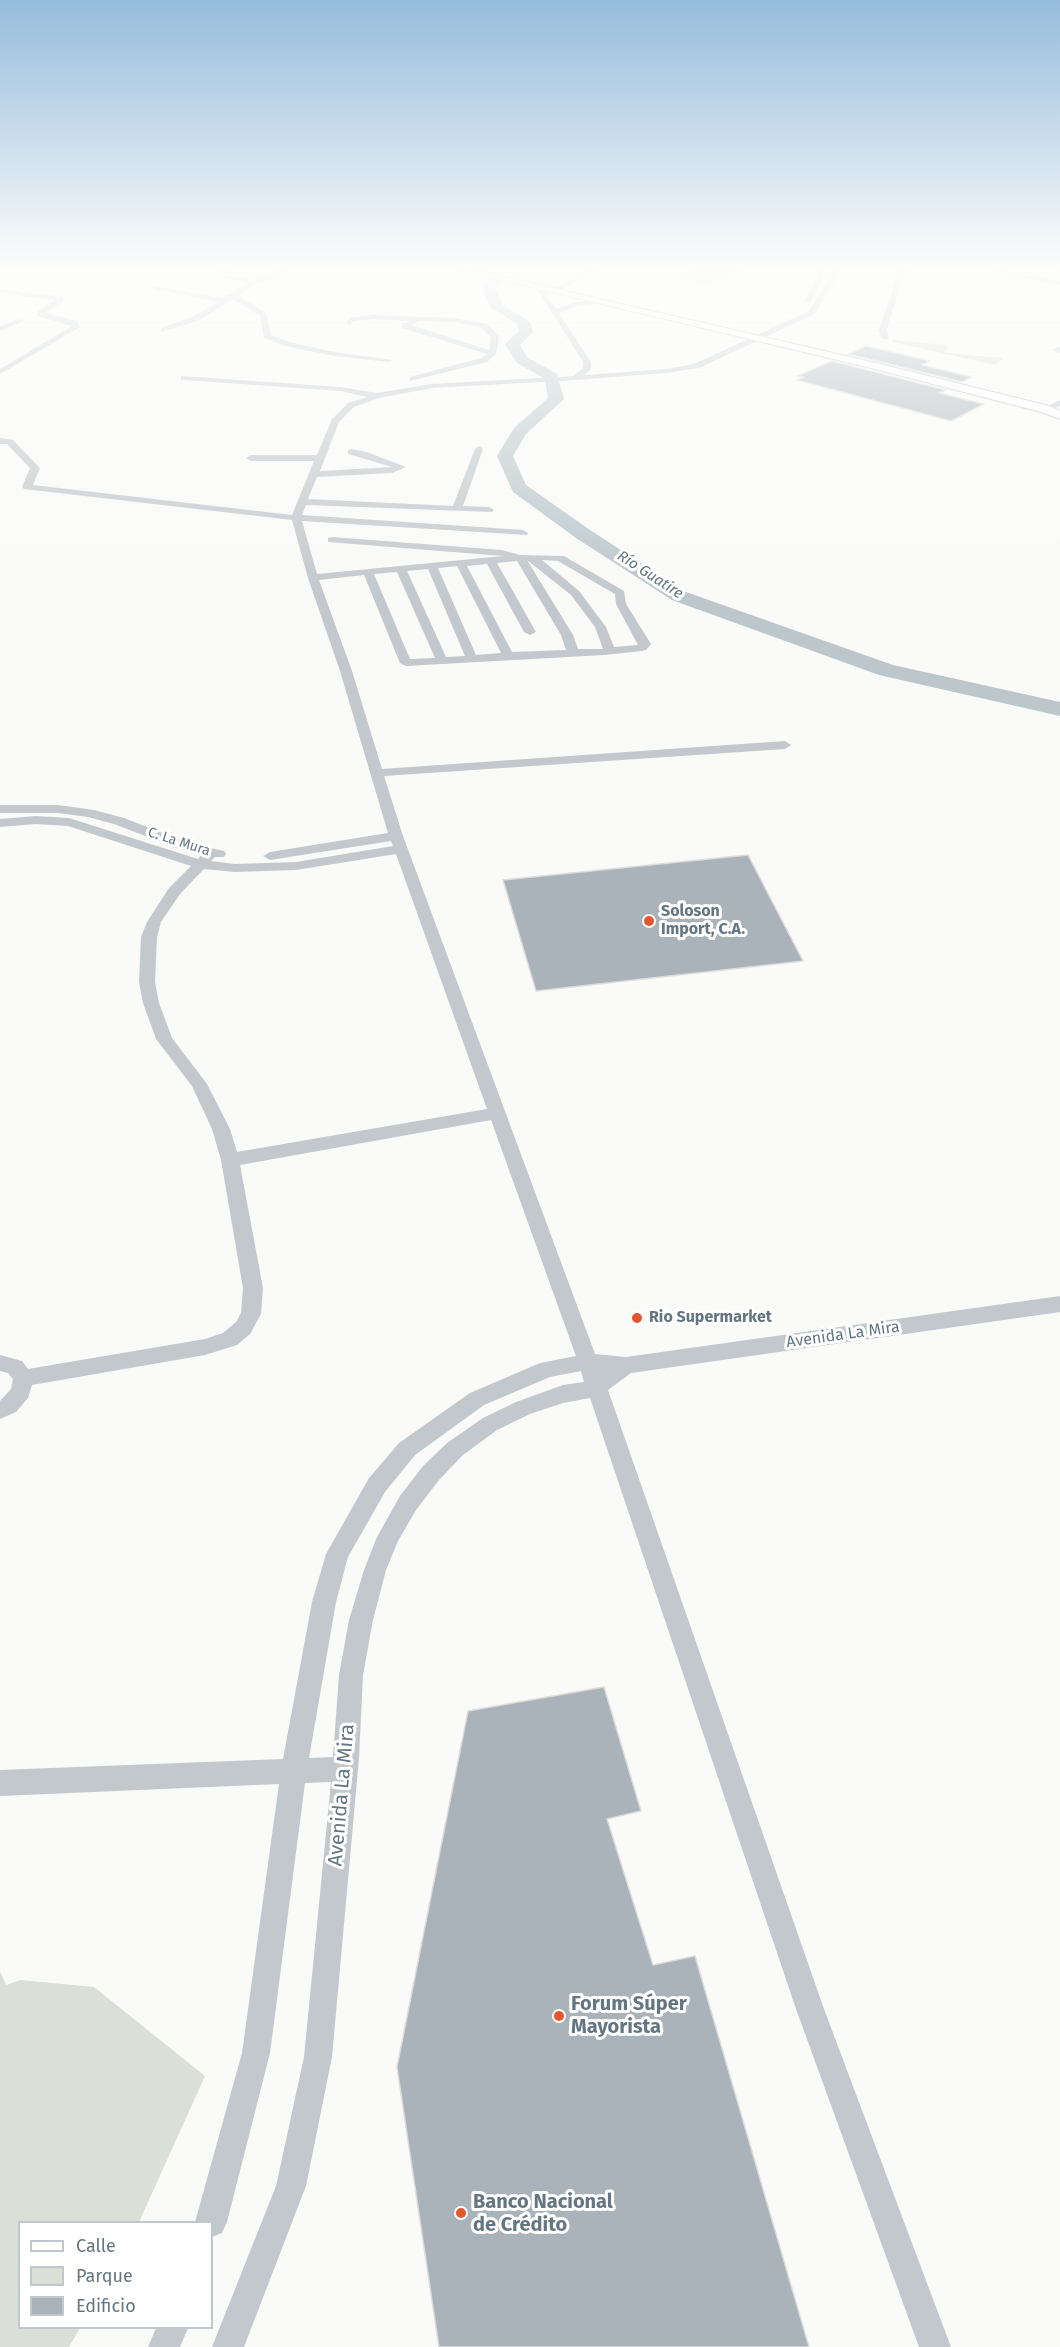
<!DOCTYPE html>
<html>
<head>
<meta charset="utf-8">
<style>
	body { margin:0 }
	#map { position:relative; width:1060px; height:2347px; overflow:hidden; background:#fafaf8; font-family:"Fira Sans",sans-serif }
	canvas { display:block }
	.legend { position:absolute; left:18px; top:2221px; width:195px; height:108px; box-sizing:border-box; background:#fff; border:2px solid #c1c8cd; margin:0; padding:8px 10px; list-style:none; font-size:18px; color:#657683 }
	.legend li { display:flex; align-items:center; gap:12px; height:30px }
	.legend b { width:30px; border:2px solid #c1c8cd }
</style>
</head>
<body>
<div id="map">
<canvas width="1060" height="2347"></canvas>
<ul class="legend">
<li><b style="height:8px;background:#fff"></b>Calle</li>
<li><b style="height:16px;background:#dadfd7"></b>Parque</li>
<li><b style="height:16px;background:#aab3b9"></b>Edificio</li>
</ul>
</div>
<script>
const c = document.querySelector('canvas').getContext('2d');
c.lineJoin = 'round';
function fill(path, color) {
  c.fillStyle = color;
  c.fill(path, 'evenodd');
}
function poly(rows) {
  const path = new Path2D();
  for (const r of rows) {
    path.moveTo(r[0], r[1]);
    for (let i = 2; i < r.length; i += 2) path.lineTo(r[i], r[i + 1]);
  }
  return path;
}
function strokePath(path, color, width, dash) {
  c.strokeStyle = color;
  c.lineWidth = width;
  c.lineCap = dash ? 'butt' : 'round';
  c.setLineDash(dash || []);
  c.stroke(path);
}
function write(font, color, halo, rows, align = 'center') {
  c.font = font + ' "Fira Sans",sans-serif';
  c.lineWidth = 6;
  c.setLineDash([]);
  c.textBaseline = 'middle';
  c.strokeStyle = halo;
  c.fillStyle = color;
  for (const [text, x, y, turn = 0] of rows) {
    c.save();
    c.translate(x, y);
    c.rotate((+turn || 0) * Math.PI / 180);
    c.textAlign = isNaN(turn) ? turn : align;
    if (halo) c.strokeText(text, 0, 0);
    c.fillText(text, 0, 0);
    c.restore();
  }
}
const green = poly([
	[702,268,746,268,704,284,677,278],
	[893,340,947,345,946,353,1004,358,995,365,892,342],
	[0,1971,6,1985,20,1980,94,1987,205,2076,139,2222,20,2222,20,2328,80,2328,69,2347,0,2347]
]);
const river = poly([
	[495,276,501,280,495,288,503,305,530,322,533,332,520,345,527,357,557,374,564,399,526,434,513,456,526,485,590,530,686,592,893,665,1060,702,1060,716,879,675,672,600,576,538,513,492,497,456,514,428,548,398,545,379,517,363,505,344,519,331,517,324,490,307,483,288,491,277,495,276]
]);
const building = poly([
	[866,346,930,361,922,365,972,377,962,382,848,354,866,346],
	[832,361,946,390,939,393,984,404,951,421,797,380,804,377,797,376,832,361],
	[748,855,803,961,536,991,503,880,748,855],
	[604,1687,641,1811,607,1819,653,1965,695,1956,809,2347,439,2347,397,2067,468,1711,604,1687]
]);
const street = poly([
	[222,268,228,268,228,276,255,280,287,268,294,268,280,276,257,283,238,295,266,313,271,335,290,342,334,352,393,360,389,362,334,356,285,346,264,338,260,316,233,299,198,321,161,332,161,328,192,317,218,302,155,289,153,286,223,298,248,283,222,278,222,268],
	[593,268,600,268,558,291,552,290,593,268],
	[821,268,827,268,811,301,804,303,821,268],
	[836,268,842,268,815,314,699,368,666,373,576,380,432,388,379,398,354,407,339,422,320,471,392,467,348,454,348,450,351,449,367,452,406,467,392,473,317,477,308,499,453,506,475,449,479,446,483,449,463,506,489,507,494,510,492,512,306,505,302,515,523,530,528,533,527,535,302,521,317,574,503,556,328,542,328,538,332,537,502,550,520,555,564,556,624,591,626,604,651,644,646,650,642,651,604,655,406,666,400,663,364,575,319,580,352,671,382,769,785,741,791,745,785,749,384,776,403,836,595,1354,626,1357,1060,1296,1060,1312,631,1373,608,1390,824,2009,951,2347,919,2347,796,2009,590,1398,563,1403,530,1414,497,1430,463,1455,439,1480,416,1510,398,1541,386,1570,373,1620,363,1675,359,1758,332,2057,306,2186,244,2347,212,2347,276,2186,304,2057,331,1782,305,1783,270,2053,227,2222,222,2233,212,2237,212,2222,195,2222,242,2053,279,1784,0,1796,0,1770,283,1759,312,1602,326,1554,369,1478,399,1443,470,1393,540,1363,576,1356,491,1120,240,1165,263,1288,261,1314,250,1334,237,1345,205,1355,32,1385,28,1398,16,1412,0,1419,0,1401,11,1389,13,1379,8,1373,0,1371,0,1355,22,1361,28,1369,205,1339,223,1333,236,1322,241,1313,243,1288,221,1160,212,1129,192,1086,156,1039,143,1003,139,982,141,937,147,922,169,888,191,866,68,826,36,824,0,827,0,819,36,816,69,818,198,859,202,854,179,849,114,824,88,817,58,813,0,813,0,805,58,805,94,810,124,818,188,843,224,851,226,854,224,857,215,857,211,861,235,864,296,862,393,846,391,841,270,860,263,856,270,852,388,833,340,671,308,578,292,520,24,489,22,487,30,468,7,444,0,444,0,438,13,440,38,466,40,468,33,485,292,515,314,461,251,461,246,458,251,455,317,455,332,419,348,403,367,397,341,391,184,380,181,380,181,376,341,387,377,393,432,384,574,376,583,368,583,362,536,287,539,285,556,309,576,302,605,300,609,302,577,306,559,313,591,362,591,369,585,375,666,369,694,364,809,311,836,268],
	[527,560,571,595,595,627,603,649,578,649,573,635,527,560],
	[542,560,558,561,615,594,616,604,638,645,614,647,606,627,579,591,542,560],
	[517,561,561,635,566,650,512,652,467,566,487,564,524,632,530,635,536,632,497,563,517,561],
	[457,566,501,653,476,655,438,568,457,566],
	[428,569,465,656,446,657,407,571,428,569],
	[397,572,435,658,410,659,374,574,397,572],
	[396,854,487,1109,237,1152,230,1129,207,1084,172,1038,159,1003,155,982,157,937,161,922,180,894,204,869,235,872,296,870,396,854],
	[581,1371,584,1382,563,1385,516,1402,483,1418,447,1443,423,1466,400,1496,377,1537,364,1570,349,1620,339,1675,333,1757,309,1758,336,1602,348,1557,385,1492,415,1455,484,1405,550,1377,581,1371],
	[900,268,906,268,890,318,887,330,889,338,885,340,881,338,879,330,900,268],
	[998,269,1060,281,1060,285,996,272,998,269],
	[0,289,63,297,63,301,46,313,77,321,80,327,0,374,0,369,72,326,37,316,37,312,54,300,0,293,0,289],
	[374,315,455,318,488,324,499,337,496,354,487,362,410,381,410,377,481,358,487,354,402,328,402,324,409,321,374,319,355,321,350,325,346,323,350,317,374,315],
	[418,321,455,322,482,328,491,337,489,350,411,325,418,321],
	[18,319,25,321,0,331,0,326,18,319],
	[1057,347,1060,347,1060,353,1054,350,1057,347],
	[1060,400,1060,406,1045,412,1041,409,1060,400],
	[156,2328,188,2328,180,2347,148,2347,156,2328]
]);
const secondary = poly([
	[451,268,466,268,872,362,1049,406,1060,411,1060,419,1041,412,871,368,451,268]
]);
const markers = [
	[649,921,6,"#e4572e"],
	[637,1318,6,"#e4572e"],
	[559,2016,6,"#e4572e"],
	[461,2213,6,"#e4572e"]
];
const farStreetnames = [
	["C. La Mura",179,842,18]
];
const farWaternames = [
	["Río Guatire",650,575,33]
];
const poiNames = [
	["Soloson",661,912],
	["Import, C.A.",661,930],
	["Rio Supermarket",649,1318]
];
const streetNames = [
	["Avenida La Mira",843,1335,-8]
];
const nearStreetnames = [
	["Avenida La Mira",342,1795,-85]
];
const nearPoinames = [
	["Forum Súper",571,2004],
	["Mayorista",571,2027],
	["Banco Nacional",473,2202],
	["de Crédito",473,2225]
];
fill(green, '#dadfd7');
fill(river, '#bbc7cb');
fill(building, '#aab3b9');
strokePath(building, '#dcdcda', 1.5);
strokePath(secondary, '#b3babf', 2);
fill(street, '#c3c8cc');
fill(secondary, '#fff');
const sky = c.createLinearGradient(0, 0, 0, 596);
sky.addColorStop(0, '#96bcdc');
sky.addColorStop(0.45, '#fdfdfc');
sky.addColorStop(1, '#fdfdfc00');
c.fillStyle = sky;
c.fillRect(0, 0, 1060, 596);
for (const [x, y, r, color] of markers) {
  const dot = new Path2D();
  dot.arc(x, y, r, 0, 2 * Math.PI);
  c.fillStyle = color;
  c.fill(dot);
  strokePath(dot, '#fff', 2);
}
write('14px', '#657683', '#fff', farStreetnames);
write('italic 15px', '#60757c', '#fff', farWaternames);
write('bold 16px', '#657683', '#fff', poiNames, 'left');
write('16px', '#657683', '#fff', streetNames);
write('20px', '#657683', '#fff', nearStreetnames);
write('bold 20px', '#657683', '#fff', nearPoinames, 'left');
</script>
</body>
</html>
